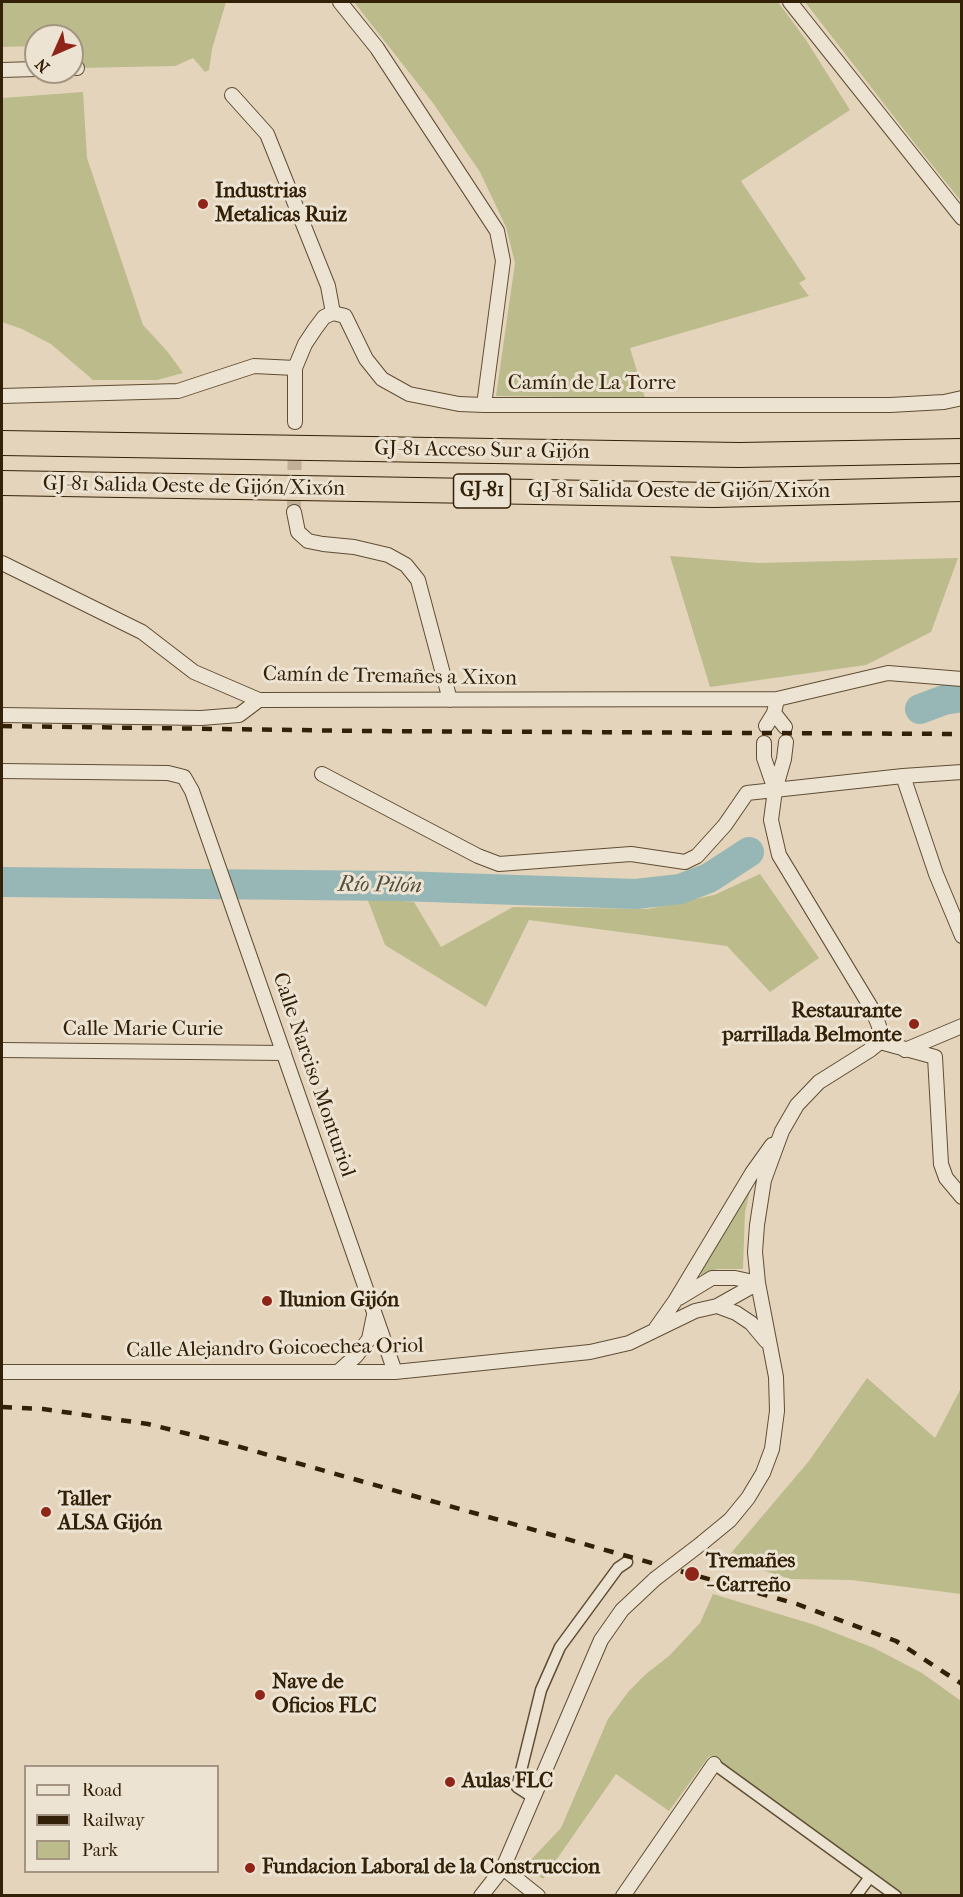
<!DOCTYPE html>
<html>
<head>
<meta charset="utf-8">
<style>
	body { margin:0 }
	#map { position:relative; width:963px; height:1897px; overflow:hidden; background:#e4d4bb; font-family:"IM FELL French Canon",serif }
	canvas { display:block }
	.frame { position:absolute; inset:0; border:3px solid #332107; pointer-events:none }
	.legend { position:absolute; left:24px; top:1765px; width:195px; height:108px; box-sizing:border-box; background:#ede3d3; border:2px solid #a39581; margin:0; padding:8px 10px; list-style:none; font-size:18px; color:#332107 }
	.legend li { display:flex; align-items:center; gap:12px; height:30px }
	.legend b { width:30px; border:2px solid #a39581 }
	.north { position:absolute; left:24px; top:24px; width:60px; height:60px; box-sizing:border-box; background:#ede3d3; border:2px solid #a39581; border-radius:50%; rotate:225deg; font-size:16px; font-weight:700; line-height:24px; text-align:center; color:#332107 }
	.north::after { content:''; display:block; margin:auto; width:21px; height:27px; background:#8f2418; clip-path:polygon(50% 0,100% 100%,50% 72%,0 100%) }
</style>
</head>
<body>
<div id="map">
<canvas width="963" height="1897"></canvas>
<div class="frame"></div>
<ul class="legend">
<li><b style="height:8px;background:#ede3d3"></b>Road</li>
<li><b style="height:8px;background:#332107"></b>Railway</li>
<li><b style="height:16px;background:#bcbb8b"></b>Park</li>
</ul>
<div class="north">N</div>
</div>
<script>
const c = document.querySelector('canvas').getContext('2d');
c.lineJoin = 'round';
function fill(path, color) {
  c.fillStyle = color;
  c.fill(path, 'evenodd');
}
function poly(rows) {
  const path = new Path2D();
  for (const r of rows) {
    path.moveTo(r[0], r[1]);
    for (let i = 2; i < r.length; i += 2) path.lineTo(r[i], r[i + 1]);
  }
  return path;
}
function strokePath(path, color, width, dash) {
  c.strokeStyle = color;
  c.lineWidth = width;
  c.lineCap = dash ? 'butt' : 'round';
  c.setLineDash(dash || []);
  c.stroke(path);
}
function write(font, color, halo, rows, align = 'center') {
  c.font = font + ' "IM FELL French Canon",serif';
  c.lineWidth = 6;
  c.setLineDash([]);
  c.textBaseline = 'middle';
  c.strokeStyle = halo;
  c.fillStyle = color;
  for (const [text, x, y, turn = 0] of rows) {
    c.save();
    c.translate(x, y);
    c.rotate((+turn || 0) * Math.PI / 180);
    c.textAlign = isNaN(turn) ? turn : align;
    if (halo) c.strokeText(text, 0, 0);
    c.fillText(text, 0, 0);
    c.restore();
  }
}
const green = poly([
	[2,2,226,2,212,49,209,70,205,72,193,58,175,66,77,68,72,54,72,36,36,36,36,46,2,47],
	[354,2,778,2,806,40,850,110,741,181,806,279,799,283,809,296,630,348,645,398,496,396,515,263,506,227,480,172,433,103],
	[805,2,961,2,961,201,916,145],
	[83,92,87,158,143,325,167,351,183,373,157,380,93,380,51,344,22,329,2,322,2,98],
	[670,556,758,563,958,558,931,632,866,665,710,687],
	[760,874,819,958,770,992,727,946,529,920,486,1007,385,945,367,898,414,902,441,947,513,907,648,909,714,895],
	[749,1185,751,1187,745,1212,743,1269,717,1269,701,1275,700,1273],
	[867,1378,935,1438,961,1388,961,1594,851,1580,791,1579,726,1559,809,1461],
	[713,1594,815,1625,874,1648,922,1673,961,1701,961,1895,903,1895,709,1756,669,1811,616,1774,543,1879,525,1866,561,1828,608,1719,629,1691,646,1674,669,1656,700,1623]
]);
const river = poly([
	[920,709,944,700,962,697],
	[2,882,399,886,636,894,680,889,709,878,749,852]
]);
const minorTunnel = poly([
	[294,512,295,422]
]);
const pedestrian = poly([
	[714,1764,896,1896],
	[534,1798,517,1787,541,1690,560,1647,618,1568,627,1562],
	[856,1896,870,1877]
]);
const minor = poly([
	[340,2,377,48,497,231,503,261,484,405],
	[790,2,962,218],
	[72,68,77,68],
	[2,70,36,69],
	[232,95,267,134,328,286,333,313],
	[2,396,178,391,254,366,295,368],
	[295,422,295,368,305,344,315,329,324,317,333,313,345,316,366,359,382,379,409,394,459,404,484,405,890,405,944,402,962,398],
	[294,512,298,532,308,541,323,544,354,547,388,555,406,565,418,580,450,700],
	[2,563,142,632,194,672,259,700,777,699,888,673,962,679],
	[774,713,785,727],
	[2,715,201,718,239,715,259,700],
	[766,726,774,713,777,699],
	[764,743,764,758,775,790],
	[2,771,168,773,184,777,192,791,395,1372],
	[322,774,478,856,499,864,631,854,685,862,697,856,725,825,747,793,903,776,962,772],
	[903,776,936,874,962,936],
	[880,1042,935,1057,941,1164,946,1178,962,1197],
	[2,1050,284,1053],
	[905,1050,962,1026],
	[679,1298,712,1278,735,1278,758,1283],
	[717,1306,736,1313,751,1323,766,1341],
	[656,1328,675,1301,752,1173,772,1145],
	[339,1371,356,1356,369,1339,374,1315],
	[2,1372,395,1372,590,1352,629,1343,695,1311,717,1306,758,1283],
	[702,1543,730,1520,748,1498,763,1473,772,1449,777,1411,776,1377,758,1283,755,1252,757,1225,764,1180,782,1131,797,1105,819,1082,870,1050,880,1042,879,1026,872,1009,779,855,771,820,775,790,784,759,786,742],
	[503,1868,538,1896],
	[481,1896,503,1868,601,1640,622,1610,655,1579],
	[623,1896,714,1764]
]);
const motorway = poly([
	[2,443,739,455,962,451],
	[2,483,714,495,962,489]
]);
const rail = poly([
	[2,726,367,731,962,734],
	[2,1407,43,1409,148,1424,233,1445,797,1604,896,1641,962,1684]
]);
const minorBridge = poly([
	[655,1579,702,1543]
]);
const markers = [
	[203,204,6,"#8f2418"],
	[914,1024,6,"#8f2418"],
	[267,1301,6,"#8f2418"],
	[46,1512,6,"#8f2418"],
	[692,1574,8,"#8f2418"],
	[260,1695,6,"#8f2418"],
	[450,1782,6,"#8f2418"],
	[250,1868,6,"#8f2418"]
];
const shields = [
	[482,491,57]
];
const shieldNames = [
	["GJ-81",482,491]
];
const poiNames = [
	["Industrias",215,192],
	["Metalicas Ruiz",215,216],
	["Restaurante",902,1012,"right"],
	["parrillada Belmonte",902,1036,"right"],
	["Ilunion Gijón",279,1301],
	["Taller",58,1500],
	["ALSA Gijón",58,1524],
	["Tremañes",706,1562],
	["- Carreño",706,1586],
	["Nave de",272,1683],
	["Oficios FLC",272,1707],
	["Aulas FLC",462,1782],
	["Fundacion Laboral de la Construccion",262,1868]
];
const streetNames = [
	["Camín de La Torre",592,384],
	["GJ-81 Acceso Sur a Gijón",482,451,1],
	["GJ-81 Salida Oeste de Gijón/Xixón",194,487,1],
	["GJ-81 Salida Oeste de Gijón/Xixón",679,492],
	["Camín de Tremañes a Xixon",390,677,1],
	["Calle Marie Curie",143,1030],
	["Calle Narciso Monturiol",313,1075,71],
	["Calle Alejandro Goicoechea Oriol",275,1349,-1]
];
const waterNames = [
	["Río Pilón",380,886,1]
];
fill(green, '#bcbb8b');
strokePath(river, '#96b7b5', 30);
strokePath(minorTunnel, '#c1b097', 14, [14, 7]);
strokePath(pedestrian, '#5f4e34', 13);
strokePath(minor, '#5f4e34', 16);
strokePath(motorway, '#332107', 26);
strokePath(pedestrian, '#ede3d3', 10);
strokePath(minor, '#ede3d3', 14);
strokePath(motorway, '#e4d4bb', 24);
strokePath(rail, '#332107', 4.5, [10, 10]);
strokePath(minorBridge, '#5f4e34', 16, []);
strokePath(minorBridge, '#ede3d3', 14);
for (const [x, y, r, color] of markers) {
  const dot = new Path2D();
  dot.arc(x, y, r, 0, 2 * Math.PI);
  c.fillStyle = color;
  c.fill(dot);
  strokePath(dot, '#ede3d3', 2);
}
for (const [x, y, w] of shields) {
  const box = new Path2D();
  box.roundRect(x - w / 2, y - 17, w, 34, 4.5);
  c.fillStyle = '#ede3d3';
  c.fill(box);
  strokePath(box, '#332107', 1.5);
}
write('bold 20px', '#332107', null, shieldNames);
write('bold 21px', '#332107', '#ede3d3', poiNames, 'left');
write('21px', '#332107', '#ede3d3', streetNames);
write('italic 22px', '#514e3b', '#ede3d3', waterNames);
</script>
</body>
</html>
